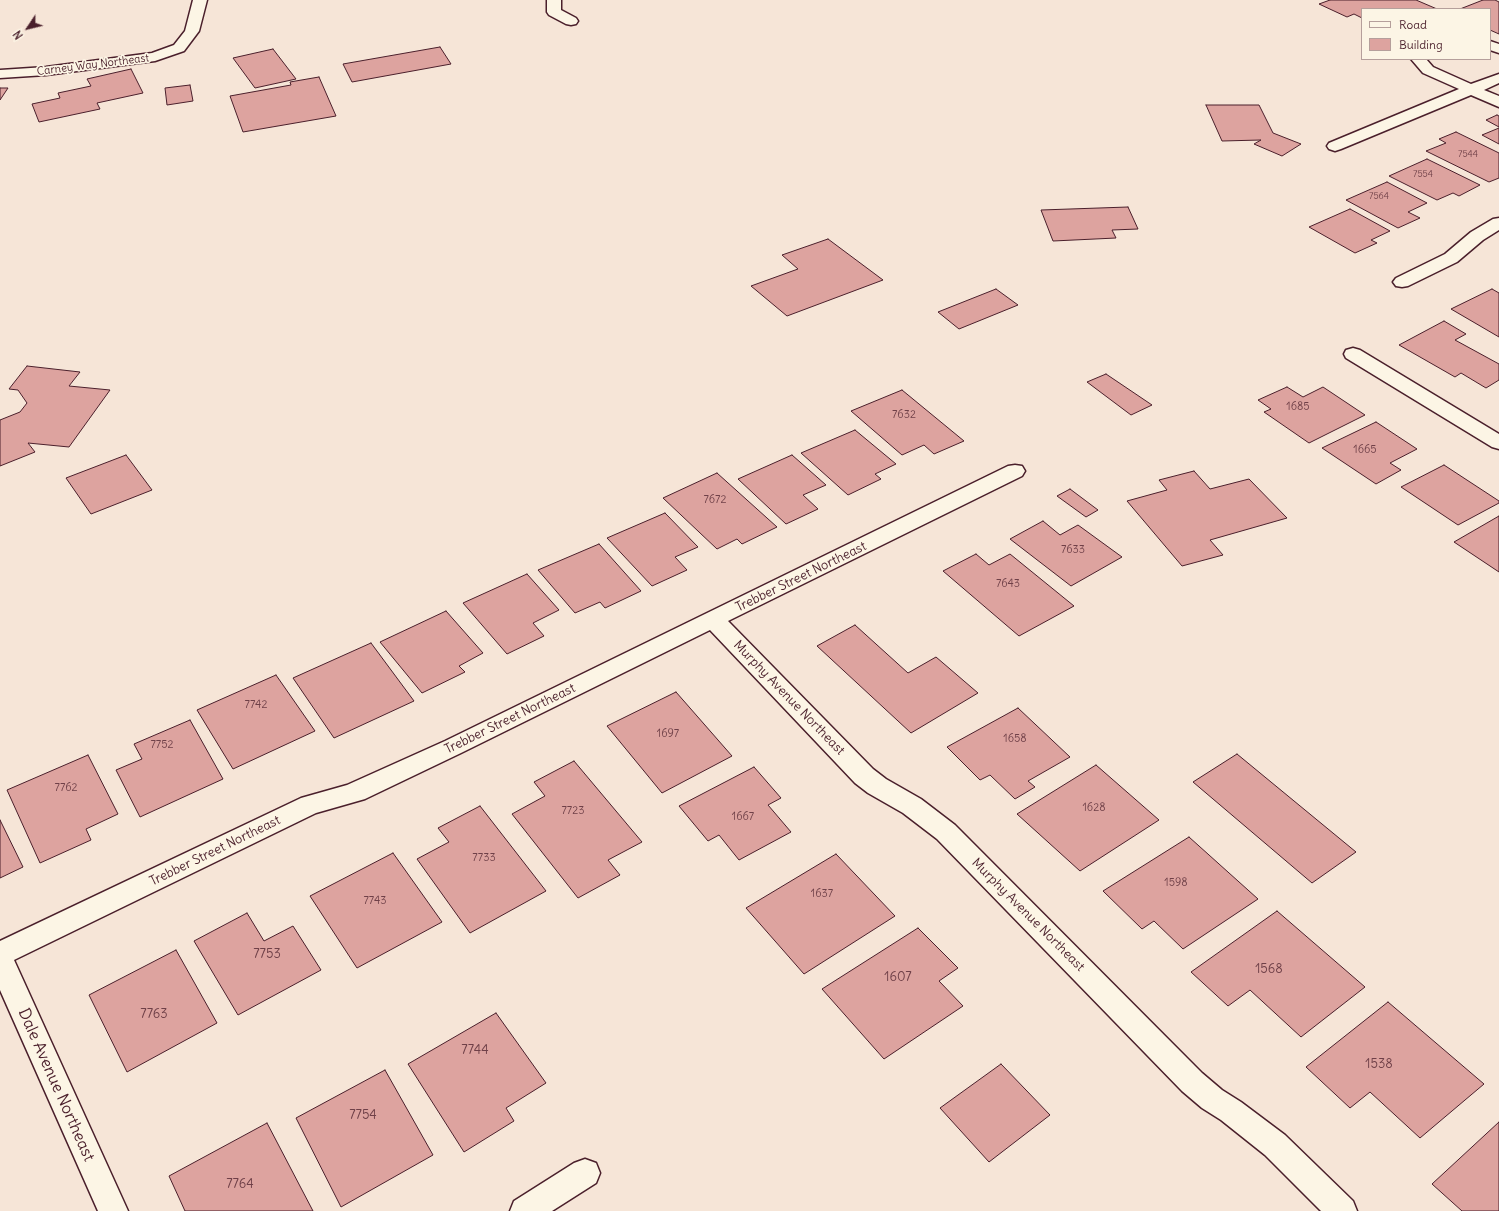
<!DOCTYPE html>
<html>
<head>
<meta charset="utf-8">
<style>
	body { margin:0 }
	#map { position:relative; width:1499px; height:1211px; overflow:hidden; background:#f6e5d7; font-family:Delius,sans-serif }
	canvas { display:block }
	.legend { position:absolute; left:1361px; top:8px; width:130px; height:52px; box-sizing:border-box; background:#fcf5e5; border:1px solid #b59f9b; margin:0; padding:5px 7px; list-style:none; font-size:12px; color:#4a1f2b }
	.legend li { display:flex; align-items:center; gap:8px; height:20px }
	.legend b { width:20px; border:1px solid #b59f9b }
	.north { position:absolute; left:8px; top:8px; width:40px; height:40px; -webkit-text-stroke:3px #fcf5e5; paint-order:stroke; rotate:235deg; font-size:11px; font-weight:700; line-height:16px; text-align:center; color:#4a1f2b }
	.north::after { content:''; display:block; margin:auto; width:14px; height:18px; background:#4a1f2b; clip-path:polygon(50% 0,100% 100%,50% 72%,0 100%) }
</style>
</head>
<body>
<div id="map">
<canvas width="1499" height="1211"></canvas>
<ul class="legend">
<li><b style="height:5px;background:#fcf5e5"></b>Road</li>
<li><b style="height:11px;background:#dda39f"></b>Building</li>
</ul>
<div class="north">N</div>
</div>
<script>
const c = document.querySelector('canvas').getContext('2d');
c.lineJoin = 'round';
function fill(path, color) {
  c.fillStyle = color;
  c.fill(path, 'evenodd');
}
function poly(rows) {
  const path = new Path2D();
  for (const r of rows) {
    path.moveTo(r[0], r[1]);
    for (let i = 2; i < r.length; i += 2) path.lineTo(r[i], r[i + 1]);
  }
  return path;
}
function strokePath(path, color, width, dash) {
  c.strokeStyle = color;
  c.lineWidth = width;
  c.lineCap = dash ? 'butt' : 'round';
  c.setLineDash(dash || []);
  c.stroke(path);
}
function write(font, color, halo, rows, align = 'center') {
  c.font = font + ' Delius,sans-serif';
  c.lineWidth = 3.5;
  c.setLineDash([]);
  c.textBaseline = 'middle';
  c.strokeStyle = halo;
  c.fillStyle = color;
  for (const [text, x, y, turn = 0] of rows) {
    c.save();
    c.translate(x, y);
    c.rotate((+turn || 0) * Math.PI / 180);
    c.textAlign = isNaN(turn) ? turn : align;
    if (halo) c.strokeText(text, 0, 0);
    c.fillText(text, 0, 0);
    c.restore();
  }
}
const building = poly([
	[1330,0,1416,0,1437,9,1362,9,1362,18,1354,14,1347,17,1319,4,1330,0],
	[1483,0,1495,0,1499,2,1499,34,1490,30,1490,9,1460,9,1483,0],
	[440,47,451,64,352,82,343,64,440,47],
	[273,49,296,79,255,88,233,58,273,49],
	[131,69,143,93,97,103,100,109,39,122,32,104,60,98,58,93,91,86,87,79,131,69],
	[319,77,336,116,243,132,230,96,291,85,290,82,319,77],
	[190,85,193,101,167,105,165,88,190,85],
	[0,88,8,88,0,100,0,88],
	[1206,105,1259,105,1273,133,1301,144,1282,156,1254,144,1261,140,1222,141,1206,105],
	[1497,115,1499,116,1499,127,1486,120,1497,115],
	[1499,128,1499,144,1482,135,1499,128],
	[1456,132,1499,153,1499,178,1489,182,1426,151,1446,143,1439,139,1456,132],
	[1427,159,1480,185,1459,196,1453,193,1437,200,1389,176,1427,159],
	[1387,182,1427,203,1408,212,1420,218,1398,228,1346,200,1387,182],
	[1128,207,1138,229,1112,230,1116,238,1053,241,1041,210,1128,207],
	[1350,209,1390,231,1371,240,1377,243,1355,253,1309,227,1350,209],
	[828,239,883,280,787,316,751,286,798,269,782,255,828,239],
	[996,289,1018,305,959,329,938,312,996,289],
	[1492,289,1499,293,1499,337,1451,309,1492,289],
	[1444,321,1466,334,1455,340,1499,364,1499,380,1486,388,1461,373,1455,377,1399,345,1444,321],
	[27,366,80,372,69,386,110,390,69,447,28,443,35,452,0,466,0,420,20,412,27,403,18,390,9,389,27,366],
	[1106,374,1152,405,1131,415,1087,382,1106,374],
	[1287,387,1303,397,1323,387,1365,415,1309,443,1264,412,1271,409,1258,400,1287,387],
	[902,390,964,441,934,454,924,445,902,455,851,411,902,390],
	[1376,422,1417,449,1390,463,1401,470,1376,484,1322,448,1376,422],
	[855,430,896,464,875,474,881,479,848,495,801,453,855,430],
	[126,455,152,490,91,514,66,478,126,455],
	[792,455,826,485,803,495,818,509,786,524,738,479,792,455],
	[1444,465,1499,501,1499,503,1458,525,1401,487,1444,465],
	[1194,471,1210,489,1249,479,1287,518,1210,540,1223,555,1182,566,1127,501,1167,490,1159,480,1194,471],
	[717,473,777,527,742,544,737,539,717,549,663,498,717,473],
	[1070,489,1098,510,1086,517,1057,496,1070,489],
	[665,513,698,547,675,557,687,570,652,586,607,538,665,513],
	[1499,516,1499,572,1454,542,1499,516],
	[1043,521,1060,535,1078,525,1122,557,1071,586,1010,539,1043,521],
	[599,544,641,591,605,608,600,602,575,613,538,570,599,544],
	[976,554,989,565,1010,554,1074,606,1019,636,943,571,976,554],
	[527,574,559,610,533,623,544,636,507,654,463,603,527,574],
	[446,611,483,653,459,666,465,672,422,693,380,642,446,611],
	[855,625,908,673,936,657,978,693,911,733,817,646,855,625],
	[371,643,414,701,334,738,293,678,371,643],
	[276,675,315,731,233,769,197,710,276,675],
	[676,692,732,756,662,793,607,726,676,692],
	[1018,708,1070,757,1028,781,1035,787,1015,799,990,775,980,780,947,747,1018,708],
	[190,720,223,779,140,817,116,770,142,759,134,744,190,720],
	[1237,754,1356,852,1312,883,1193,782,1237,754],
	[88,755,118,814,86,829,91,840,40,863,7,790,88,755],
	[574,761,642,842,608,860,620,875,578,898,512,814,545,796,534,782,574,761],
	[1096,765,1159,820,1080,871,1017,814,1096,765],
	[754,767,781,798,768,805,791,832,739,860,719,835,708,841,679,806,754,767],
	[480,806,546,891,470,933,417,859,449,842,438,828,480,806],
	[0,820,23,867,0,878,0,820],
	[1189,837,1258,899,1183,949,1154,921,1142,929,1103,891,1189,837],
	[393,853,442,922,357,968,310,896,393,853],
	[836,854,895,916,804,974,746,908,836,854],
	[1277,911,1365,987,1301,1037,1250,990,1228,1006,1191,972,1277,911],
	[247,913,264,941,293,926,321,970,238,1015,194,941,247,913],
	[918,928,958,968,939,981,963,1006,884,1059,822,989,918,928],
	[176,950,217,1023,127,1072,89,995,176,950],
	[1388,1002,1484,1084,1420,1138,1370,1092,1350,1108,1306,1067,1388,1002],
	[496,1013,546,1083,506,1108,514,1121,464,1152,408,1064,496,1013],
	[1001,1064,1050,1115,989,1162,940,1108,1001,1064],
	[385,1070,433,1155,341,1207,296,1118,385,1070],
	[1499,1122,1499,1211,1462,1211,1432,1184,1499,1122],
	[267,1123,313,1211,185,1211,169,1176,267,1123]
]);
const minor = poly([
	[193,0,207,0,199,31,184,51,155,61,46,75,0,78,0,70,46,67,152,53,174,45,185,31,193,0],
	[547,0,561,0,561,10,576,18,578,21,576,24,571,25,566,24,549,15,547,12,547,0],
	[1490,41,1499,44,1499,53,1490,50,1490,41],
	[1411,59,1426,59,1433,67,1471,84,1499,74,1499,83,1484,90,1499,96,1499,107,1471,95,1341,149,1335,151,1329,149,1327,146,1329,143,1459,89,1423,73,1411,59],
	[1499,218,1499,230,1483,240,1457,262,1408,286,1402,287,1396,286,1393,282,1396,278,1445,254,1471,232,1493,219,1499,218],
	[1353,348,1360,350,1499,434,1499,449,1492,447,1346,358,1344,354,1346,350,1353,348],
	[1015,465,1022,466,1025,471,1022,476,728,621,873,769,886,779,921,799,955,825,1202,1073,1222,1090,1241,1102,1285,1135,1353,1201,1357,1211,1321,1211,1265,1155,1221,1120,1202,1108,1182,1091,937,839,903,813,868,793,855,783,710,630,461,753,365,799,316,813,14,960,128,1211,98,1211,0,990,0,941,301,798,347,785,445,741,1008,466,1015,465],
	[585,1159,596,1163,600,1173,596,1183,552,1211,510,1211,514,1201,574,1163,585,1159]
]);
const farNumbernames = [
	["7544",1468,154],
	["7554",1423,174],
	["7564",1379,196]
];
const farStreetnames = [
	["Carney Way Northeast",93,65,-7]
];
const numberNames = [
	["1685",1298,407],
	["7632",904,415],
	["1665",1365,450],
	["7672",715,500],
	["7633",1073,550],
	["7643",1008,584],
	["7742",256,705],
	["1697",668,734],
	["1658",1015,739],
	["7752",162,745],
	["7762",66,788],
	["1628",1094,808],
	["7723",573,811],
	["1667",743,817],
	["7733",484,858],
	["1598",1176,883],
	["1637",822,894],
	["7743",375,901]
];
const streetNames = [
	["Trebber Street Northeast",801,577,-26],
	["Murphy Avenue Northeast",789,698,46],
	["Trebber Street Northeast",510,719,-26],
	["Trebber Street Northeast",215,851,-26],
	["Murphy Avenue Northeast",1028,915,45]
];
const nearNumbernames = [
	["7753",267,954],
	["1568",1269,969],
	["1607",898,977],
	["7763",154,1014],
	["7744",475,1050],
	["1538",1379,1064],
	["7754",363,1115],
	["7764",240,1184]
];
const nearStreetnames = [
	["Dale Avenue Northeast",56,1085,66]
];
fill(building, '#dda39f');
strokePath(building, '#4a1f2b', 1);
strokePath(minor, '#4a1f2b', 3);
fill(minor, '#fcf5e5');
write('9px', '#6f4048', null, farNumbernames);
write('11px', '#4a1f2b', '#fcf5e5', farStreetnames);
write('11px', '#6f4048', null, numberNames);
write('13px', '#4a1f2b', '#fcf5e5', streetNames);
write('13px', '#6f4048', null, nearNumbernames);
write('16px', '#4a1f2b', '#fcf5e5', nearStreetnames);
</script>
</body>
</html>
